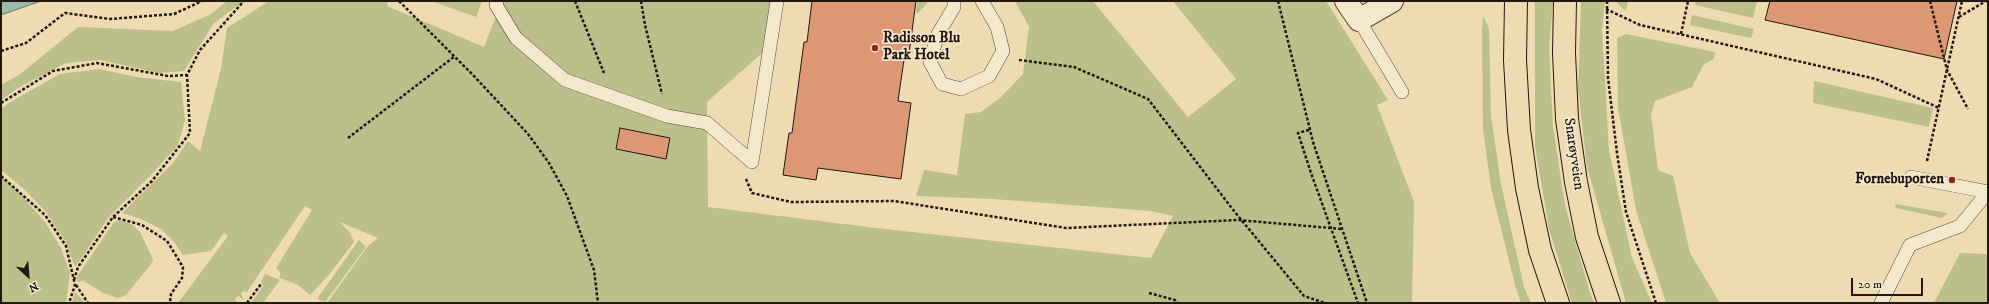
<!DOCTYPE html>
<html>
<head>
<meta charset="utf-8">
<style>
	body { margin:0 }
	#map { position:relative; width:1989px; height:304px; overflow:hidden; background:#eedbb1; font-family:"IM FELL DW Pica",serif }
	canvas { display:block }
	.frame { position:absolute; inset:0; border:2px solid #221711; pointer-events:none }
	.north { position:absolute; left:8px; top:256px; width:40px; height:40px; -webkit-text-stroke:3px #f4e8cc; paint-order:stroke; rotate:154deg; font-size:11px; font-weight:700; line-height:16px; text-align:center; color:#221711 }
	.north::after { content:''; display:block; margin:auto; width:14px; height:18px; background:#221711; clip-path:polygon(50% 0,100% 100%,50% 72%,0 100%) }
	.scale { position:absolute; left:1851px; top:278px; width:72px; height:18px; box-sizing:border-box; border:2px solid #221711; border-top:0; padding-left:5px; font-size:12px; line-height:14px; white-space:nowrap; color:#221711; -webkit-text-stroke:3px #f4e8cc; paint-order:stroke }
</style>
</head>
<body>
<div id="map">
<canvas width="1989" height="304"></canvas>
<div class="frame"></div>
<div class="north">N</div>
<div class="scale">20 m</div>
</div>
<script>
const c = document.querySelector('canvas').getContext('2d');
c.lineJoin = 'round';
function fill(path, color) {
  c.fillStyle = color;
  c.fill(path, 'evenodd');
}
function poly(rows) {
  const path = new Path2D();
  for (const r of rows) {
    path.moveTo(r[0], r[1]);
    for (let i = 2; i < r.length; i += 2) path.lineTo(r[i], r[i + 1]);
  }
  return path;
}
function strokePath(path, color, width, dash) {
  c.strokeStyle = color;
  c.lineWidth = width;
  c.lineCap = dash ? 'butt' : 'round';
  c.setLineDash(dash || []);
  c.stroke(path);
}
function write(font, color, halo, rows, align = 'center') {
  c.font = font + ' "IM FELL DW Pica",serif';
  c.lineWidth = 3.5;
  c.setLineDash([]);
  c.textBaseline = 'middle';
  c.strokeStyle = halo;
  c.fillStyle = color;
  for (const [text, x, y, turn = 0] of rows) {
    c.save();
    c.translate(x, y);
    c.rotate((+turn || 0) * Math.PI / 180);
    c.textAlign = isNaN(turn) ? turn : align;
    if (halo) c.strokeText(text, 0, 0);
    c.fillText(text, 0, 0);
    c.restore();
  }
}
const green = poly([
	[227,1,244,1,214,23,184,71,159,73,100,60,66,63,18,88,1,100,1,85,19,75,78,27,173,31,211,14],
	[269,1,388,1,387,6,484,47,502,1,778,1,769,47,707,102,708,207,876,228,1151,258,1173,216,1150,211,993,199,916,196,924,170,957,175,965,114,981,112,1001,97,1023,74,1029,27,1015,1,1093,1,1188,117,1236,79,1173,1,1282,1,1284,3,1284,1,1326,1,1388,100,1377,105,1414,202,1412,303,327,303,368,246,378,238,340,222,350,233,354,242,328,276,310,295,298,285,280,278,280,272,276,268,312,210,305,206,247,292,244,291,241,293,243,298,242,299,239,296,235,298,237,303,178,303,228,236,224,233,211,251,183,255,174,242,161,229,141,219,122,213,173,163,188,141,200,151,221,69,227,28],
	[431,1,482,1,476,17],
	[917,1,929,1,918,13,916,13],
	[1535,1,1553,1,1549,48,1553,126,1565,205,1590,293,1594,303,1572,303,1549,229,1535,146],
	[1581,1,1605,1,1602,30,1609,150,1632,258,1652,303,1626,303,1587,167,1578,88],
	[1618,1,1628,1,1626,11,1617,3],
	[1696,1,1757,1,1753,18,1695,5],
	[1692,15,1754,29,1751,38,1690,25],
	[1483,16,1489,28,1491,116,1501,184,1524,287,1531,303,1521,303,1515,285,1491,188,1483,129,1482,30],
	[1626,34,1715,52,1714,59,1704,64,1692,87,1655,101,1651,114,1658,170,1673,176,1690,253,1720,303,1666,303,1636,210,1618,108,1617,38],
	[99,69,136,77,181,82,185,120,178,145,152,174,109,217,76,266,74,265,66,243,46,212,25,190,1,170,1,109,12,101,60,74],
	[1814,81,1933,108,1929,127,1813,103],
	[1,177,17,190,45,222,61,248,70,273,66,303,1,303],
	[1895,204,1948,213,1942,218,1896,208],
	[119,220,133,225,140,232,153,259,151,264,126,295,118,298,103,293,82,280,78,283,76,278,114,222],
	[359,240,366,247,325,302,317,299],
	[1960,253,1988,254,1988,303,1934,303],
	[265,274,280,280,263,303,251,303,263,286,261,282],
	[75,292,85,303,72,303]
]);
const water = poly([
	[1,1,41,1,1,15,1,1]
]);
const building = poly([
	[812,1,916,1,909,54,905,53,898,101,911,103,901,179,818,168,816,180,783,175,789,133,792,133,804,42,807,42,812,1],
	[1770,1,1957,1,1944,59,1765,20,1770,1],
	[620,128,670,138,666,159,616,149,620,128]
]);
const path = poly([
	[399,1,473,75,528,134,549,163,567,196,594,270,598,303],
	[575,1,604,73],
	[641,1,645,25,662,94],
	[1278,1,1313,142,1367,303],
	[1607,1,1608,78,1617,153,1626,212,1656,303],
	[1930,1,1947,70,1968,109],
	[1606,9,1640,25,1876,79,1939,108],
	[1959,17,1986,1],
	[1681,34,1688,1],
	[1,51,26,43,65,13,110,19,174,14,202,1],
	[1019,60,1074,67,1148,99,1234,211,1304,296,1325,303],
	[1,103,53,71,97,63,168,76,187,75,200,50,244,1],
	[1309,130,1298,133,1311,173,1358,303],
	[348,138,455,56],
	[1927,161,1962,1],
	[1,176,45,215,66,246,75,285,69,303],
	[746,179,752,193,791,202,894,201,1066,228,1238,220,1342,229],
	[113,217,142,225,167,241,183,267,182,278,171,294,170,302],
	[74,280,78,267,113,217,152,181,190,133,187,75],
	[76,285,88,303],
	[1149,293,1175,300,1178,303],
	[247,303,261,284]
]);
const service = poly([
	[497,1,496,5,516,38,565,80,667,116,707,123,752,162,777,1],
	[954,1,954,7,938,34,930,62,942,84,961,89,989,76,1003,51,997,27,982,1],
	[1359,20,1402,92],
	[1911,177,1988,192],
	[1881,303,1910,245,1960,226,1988,192]
]);
const minor = poly([
	[1346,1,1359,20,1392,1]
]);
const primary = poly([
	[1516,1,1515,60,1519,130,1527,188,1540,250,1558,303],
	[1565,1,1564,53,1567,119,1576,182,1587,237,1609,303]
]);
const markers = [
	[875,48,4,"#8f2418"],
	[1952,180,4,"#8f2418"]
];
const poiNames = [
	["Radisson Blu",883,39],
	["Park Hotel",883,56],
	["Fornebuporten",1944,180,"right"]
];
const streetNames = [
	["Snarøyveien",1573,154,82]
];
fill(green, '#bbc08a');
fill(water, '#9abba9');
strokePath(water, '#6a796c', 1);
fill(building, '#dc9874');
strokePath(building, '#221711', 1);
strokePath(service, '#554839', 14);
strokePath(minor, '#554839', 24);
strokePath(primary, '#221711', 24);
strokePath(path, '#221711', 2.5, [3, 2]);
strokePath(service, '#f4e8cc', 13);
strokePath(minor, '#f4e8cc', 22);
strokePath(primary, '#eedbb1', 22);
for (const [x, y, r, color] of markers) {
  const dot = new Path2D();
  dot.arc(x, y, r, 0, 2 * Math.PI);
  c.fillStyle = color;
  c.fill(dot);
  strokePath(dot, '#f4e8cc', 1.5);
}
write('bold 15px', '#221711', '#f4e8cc', poiNames, 'left');
write('15px', '#221711', '#f4e8cc', streetNames);
</script>
</body>
</html>
